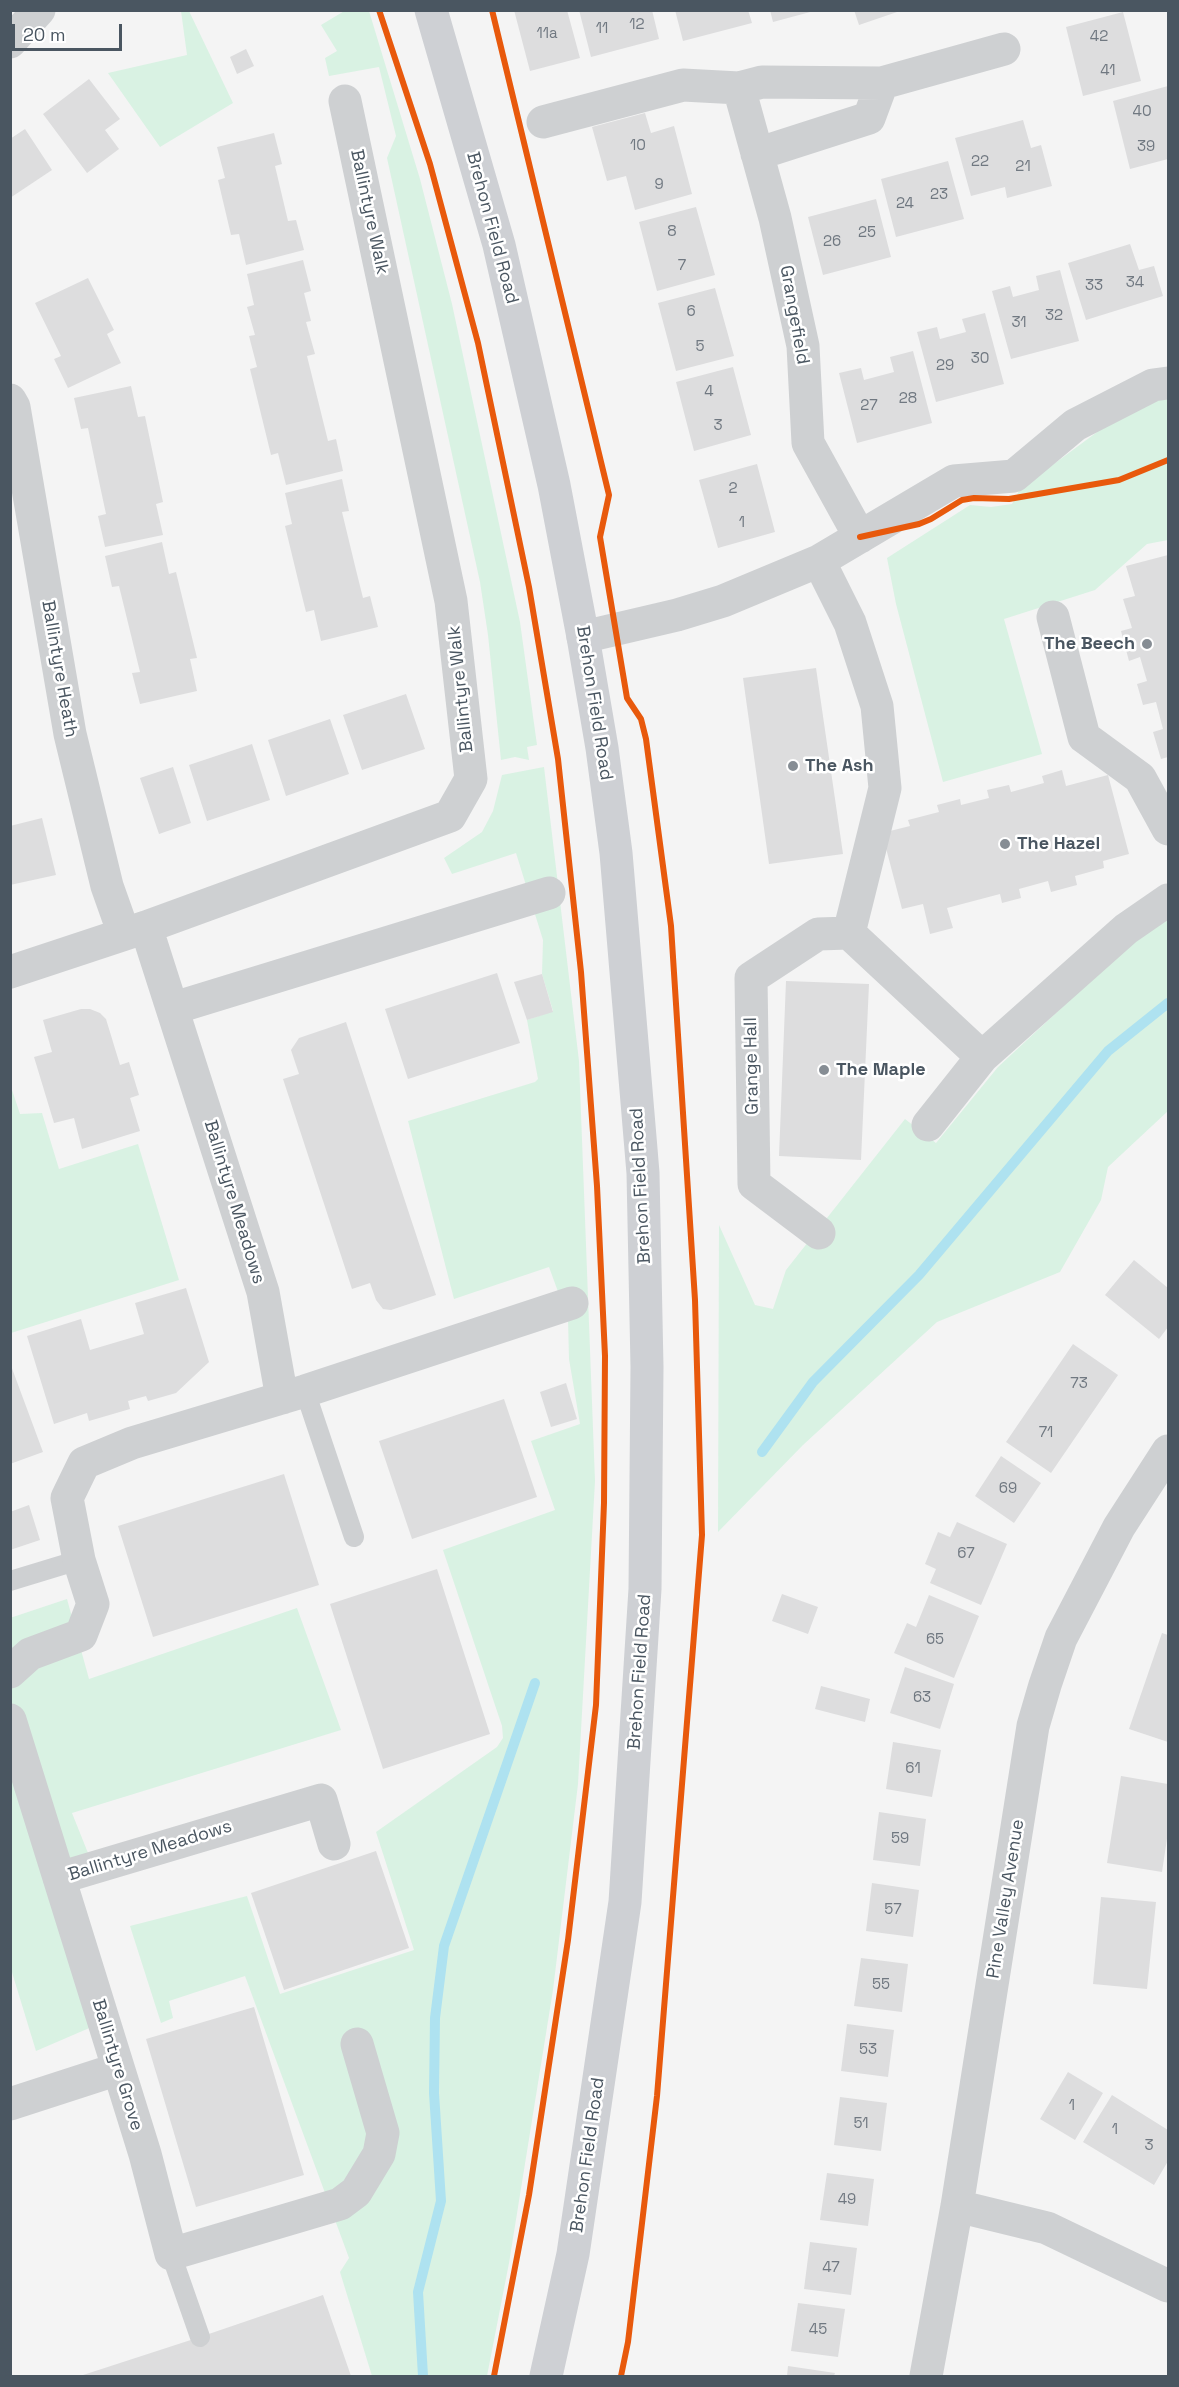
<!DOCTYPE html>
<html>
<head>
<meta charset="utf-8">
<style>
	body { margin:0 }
	#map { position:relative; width:1179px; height:2387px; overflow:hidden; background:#f4f4f4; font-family:"Space Grotesk",sans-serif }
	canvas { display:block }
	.frame { position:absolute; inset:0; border:12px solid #4a5661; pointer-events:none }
	.scale { position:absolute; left:12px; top:24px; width:110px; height:27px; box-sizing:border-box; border:3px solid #4a5661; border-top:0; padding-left:8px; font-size:18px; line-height:21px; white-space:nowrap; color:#4a5661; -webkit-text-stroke:4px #fff; paint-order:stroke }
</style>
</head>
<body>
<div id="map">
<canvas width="1179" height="2387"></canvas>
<div class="frame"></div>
<div class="scale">20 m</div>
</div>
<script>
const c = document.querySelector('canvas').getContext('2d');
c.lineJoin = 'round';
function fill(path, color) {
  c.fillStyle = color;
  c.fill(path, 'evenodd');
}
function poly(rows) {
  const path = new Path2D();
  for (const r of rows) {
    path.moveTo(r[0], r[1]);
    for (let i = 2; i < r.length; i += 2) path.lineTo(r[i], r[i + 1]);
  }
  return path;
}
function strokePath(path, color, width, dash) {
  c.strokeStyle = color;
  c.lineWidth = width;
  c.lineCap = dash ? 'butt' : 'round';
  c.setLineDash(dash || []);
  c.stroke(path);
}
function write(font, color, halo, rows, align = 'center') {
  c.font = font + ' "Space Grotesk",sans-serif';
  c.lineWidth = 5;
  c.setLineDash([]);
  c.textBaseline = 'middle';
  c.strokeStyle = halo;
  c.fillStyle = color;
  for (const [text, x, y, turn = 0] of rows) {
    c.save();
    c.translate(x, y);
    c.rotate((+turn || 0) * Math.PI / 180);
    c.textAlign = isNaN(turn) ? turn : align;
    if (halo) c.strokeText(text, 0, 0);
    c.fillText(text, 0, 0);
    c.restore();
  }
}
const green = poly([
	[346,10,369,11,420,179,452,304,520,622,537,745,527,747,529,760,515,757,501,760,488,635,480,582,387,158,396,136,379,67,329,76,325,58,337,51,321,25],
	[181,11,189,11,233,103,160,147,108,73,187,55],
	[1154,390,1168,394,1168,540,1147,544,1095,590,1004,619,1042,754,943,782,896,604,887,558,970,505,991,507,1012,504,1020,489],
	[544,767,579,1061,595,1481,578,1784,553,1990,509,2263,487,2376,372,2376,340,2272,349,2258,245,1976,169,2001,173,2018,161,2023,130,1926,247,1896,280,1994,414,1950,376,1832,497,1747,503,1738,502,1726,443,1550,555,1510,531,1441,580,1424,569,1359,568,1319,549,1267,454,1299,408,1121,535,1082,538,1079,527,1020,553,1011,542,974,543,940,516,853,452,874,444,858,482,832,493,811,502,775],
	[1168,919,1168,1111,1108,1167,1101,1200,1060,1272,937,1322,803,1445,718,1532,719,1225,755,1305,773,1309,786,1270,905,1119,936,1143,998,1067,1129,945],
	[11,1087,20,1114,42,1113,59,1169,138,1144,179,1280,11,1333],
	[67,1599,89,1679,297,1608,341,1730,72,1813,90,1858,47,1874,94,2026,36,2051,11,1969,10,1618]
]);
const stream = poly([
	[762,1452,813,1382,919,1275,1108,1051,1168,1003],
	[423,2376,418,2292,441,2201,434,2093,435,2018,444,1946,535,1683]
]);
const building = poly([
	[514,10,567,10,580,58,530,71],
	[579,10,652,10,659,39,591,57],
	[675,10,748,10,752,23,683,41],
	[770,10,814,10,814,11,773,22],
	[854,10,900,10,900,11,859,25],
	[1123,12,1141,81,1083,96,1066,27],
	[246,49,254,66,237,74,230,57],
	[89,79,120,119,105,130,119,149,87,173,43,114],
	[1168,86,1168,159,1130,169,1113,101],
	[645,113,651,133,674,126,692,194,635,210,626,176,607,181,592,127],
	[1023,120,1031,148,1041,145,1052,186,1007,198,1005,187,971,196,955,138],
	[25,129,52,170,10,198,10,139],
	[274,133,282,164,275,166,288,221,296,220,304,250,246,265,239,234,231,235,218,180,225,178,217,147],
	[948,161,964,219,896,237,881,179],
	[876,199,891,257,823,275,808,217],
	[696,207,715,275,657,291,639,222],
	[1130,244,1139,270,1154,266,1163,296,1086,320,1068,263],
	[303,260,311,291,304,293,311,321,306,322,315,354,307,356,328,441,336,439,343,471,286,485,278,453,271,455,250,369,257,367,249,336,255,335,247,307,254,305,247,274],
	[1060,270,1079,341,1011,359,992,291,1010,286,1013,297,1039,290,1036,276],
	[88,278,114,330,107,334,121,363,68,388,54,359,61,356,35,303],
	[715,288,734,356,676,371,658,303],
	[985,313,1004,384,936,402,917,332,937,327,940,339,966,332,962,319],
	[913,351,932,423,857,443,839,373,861,368,864,380,894,372,890,357],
	[733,367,751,435,694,451,676,382],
	[131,386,138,417,145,416,163,502,156,504,163,535,105,547,98,516,106,514,100,486,88,428,81,429,74,398],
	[757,464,775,532,718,548,699,480],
	[342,479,349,511,342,512,356,570,363,598,370,596,378,627,321,641,314,610,306,612,299,584,285,526,292,524,285,493],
	[162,542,169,574,176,572,197,658,190,659,197,691,140,704,132,673,140,672,119,586,112,587,105,556],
	[1168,555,1168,757,1161,759,1153,732,1163,729,1156,702,1143,705,1137,684,1147,681,1140,657,1129,661,1121,631,1132,628,1123,599,1135,596,1126,566],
	[816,668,843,854,769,864,743,678],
	[406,694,425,749,362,770,343,715],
	[330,719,349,774,286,796,268,740],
	[252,744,270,800,207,821,189,765],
	[173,767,191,823,159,834,140,778],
	[1062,770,1066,786,1108,775,1129,854,1103,861,1104,868,1075,876,1077,885,1051,892,1048,881,1019,889,1021,898,1002,903,1000,894,947,908,953,928,930,934,923,904,902,909,882,833,910,826,908,820,939,812,937,805,960,799,961,805,989,798,987,790,1009,785,1011,792,1044,783,1042,776],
	[42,818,56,875,10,885,10,826],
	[497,973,520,1043,408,1079,385,1009],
	[542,974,553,1012,527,1020,514,982],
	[786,981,869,984,861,1160,779,1156],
	[81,1009,90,1009,100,1013,106,1019,120,1065,129,1062,139,1095,130,1098,140,1131,82,1149,74,1118,54,1123,34,1057,52,1052,43,1020],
	[346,1022,436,1295,391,1310,383,1309,376,1300,370,1283,352,1289,283,1079,299,1074,291,1050,299,1038],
	[1134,1260,1168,1288,1168,1327,1159,1339,1105,1295],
	[186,1288,209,1362,176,1393,148,1401,146,1396,128,1401,130,1409,89,1421,87,1413,54,1424,27,1336,81,1319,90,1350,144,1334,135,1303],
	[1073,1344,1118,1375,1051,1473,1006,1442],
	[10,1363,43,1452,10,1464],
	[566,1383,577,1419,551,1427,540,1392],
	[504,1399,537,1497,412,1539,379,1441],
	[1001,1456,1041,1483,1014,1523,975,1496],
	[284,1474,319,1585,153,1637,118,1526],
	[29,1505,40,1540,10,1550,10,1512],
	[957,1522,1007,1544,981,1605,930,1583,936,1569,925,1564,938,1532,950,1537],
	[437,1569,490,1734,383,1769,330,1604],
	[782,1594,818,1607,808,1634,772,1621],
	[929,1595,979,1616,954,1678,894,1653,907,1623,916,1627],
	[1162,1633,1168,1635,1168,1742,1129,1729],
	[905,1667,954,1684,940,1729,890,1713],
	[821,1686,870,1699,865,1722,815,1709],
	[893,1742,941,1750,932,1797,886,1789],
	[1121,1776,1168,1784,1168,1832,1162,1872,1107,1863],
	[879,1812,926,1819,920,1866,873,1860],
	[376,1851,409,1948,284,1990,251,1893],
	[872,1883,919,1890,913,1937,866,1931],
	[1101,1897,1156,1902,1147,1989,1093,1984],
	[861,1958,908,1964,902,2012,854,2006],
	[254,2007,304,2175,196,2207,146,2039],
	[847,2024,894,2030,888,2077,841,2071],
	[1068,2072,1103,2093,1075,2140,1040,2119],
	[1112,2095,1168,2130,1168,2161,1154,2185,1083,2142],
	[840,2097,887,2103,881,2151,834,2145],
	[827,2173,874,2179,868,2226,820,2220],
	[810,2242,857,2248,851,2295,804,2289],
	[323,2295,351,2376,80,2376,200,2337],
	[798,2303,845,2309,838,2357,791,2351],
	[788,2366,835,2373,834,2376,787,2376]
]);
const service = poly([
	[305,1391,354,1537],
	[10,1581,79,1560],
	[171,2254,200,2337]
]);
const minor = poly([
	[10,42,39,10],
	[739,88,762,82,882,83,1004,49],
	[543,122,683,85,739,88,775,218,803,346,808,443,860,537],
	[757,154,869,118,882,83],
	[10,400,14,407,70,734,107,886,124,934],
	[819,561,850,623,877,706,885,788,849,933,982,1057],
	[1053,617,1084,737,1140,778,1168,829],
	[583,637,677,615,723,601,819,561,954,481,1014,476,1075,425,1153,385,1168,383],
	[146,927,263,1292,282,1398],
	[10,972,146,927,450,816,471,779,451,601,345,101],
	[174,1008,549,893],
	[928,1125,982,1057,1126,929,1168,900],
	[819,1233,754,1184,751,978,818,934,849,933],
	[10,1672,30,1654,81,1635,93,1604,79,1560,67,1498,84,1463,132,1443,305,1391,572,1303],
	[10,1720,145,2154,171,2254,340,2204,356,2192,379,2154,383,2133,357,2044],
	[59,1878,321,1800,334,1844],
	[10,2104,118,2069],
	[957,2206,1047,2228,1168,2286],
	[926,2376,957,2206,1033,1726,1045,1685,1061,1638,1119,1527,1168,1451]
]);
const secondary = poly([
	[431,10,499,245,554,485,583,637,602,748,616,853,643,1173,647,1367,645,1589,625,1902,573,2254,546,2376]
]);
const cycleway = poly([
	[379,10,430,164,478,343,529,587,558,759,581,972,597,1186,605,1356,604,1503,596,1705,568,1940,529,2195,494,2376],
	[492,10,609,495,600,537,627,698,641,719,646,739,671,926,695,1300,702,1535,657,2096,628,2342,621,2376],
	[860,537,919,524,931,519,962,500,974,498,1009,499,1119,480,1168,460]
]);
const markers = [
	[1147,644,6,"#868d94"],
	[793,766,6,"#868d94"],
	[1005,844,6,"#868d94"],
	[824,1070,6,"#868d94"]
];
const numberNames = [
	["12",637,25],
	["11",602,29],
	["11a",547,34],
	["42",1099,37],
	["41",1108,71],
	["40",1142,112],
	["10",638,146],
	["39",1146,147],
	["22",980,162],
	["21",1023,167],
	["9",659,185],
	["23",939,195],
	["24",905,204],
	["8",672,232],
	["25",867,233],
	["26",832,242],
	["7",682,266],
	["34",1135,283],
	["33",1094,286],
	["6",691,312],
	["32",1054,316],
	["31",1019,323],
	["5",700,347],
	["30",980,359],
	["29",945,366],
	["4",709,392],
	["28",908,399],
	["27",869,406],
	["3",718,426],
	["2",733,489],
	["1",742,523],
	["73",1079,1384],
	["71",1046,1433],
	["69",1008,1489],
	["67",966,1554],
	["65",935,1640],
	["63",922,1698],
	["61",913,1769],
	["59",900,1839],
	["57",893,1910],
	["55",881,1985],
	["53",868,2050],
	["1",1072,2106],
	["51",861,2124],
	["1",1115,2130],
	["3",1149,2146],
	["49",847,2200],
	["47",831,2268],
	["45",818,2330]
];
const streetNames = [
	["Ballintyre Walk",369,212,78],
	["Brehon Field Road",492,228,75],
	["Grangefield",794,315,80],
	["Ballintyre Heath",59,669,80],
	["Ballintyre Walk",461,689,-96],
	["Brehon Field Road",594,703,81],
	["Grange Hall",752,1066,-91],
	["Brehon Field Road",641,1186,-93],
	["Ballintyre Meadows",234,1202,73],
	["Brehon Field Road",640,1672,-86],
	["Ballintyre Meadows",150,1851,-17],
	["Pine Valley Avenue",1006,1899,-81],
	["Ballintyre Grove",117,2065,73],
	["Brehon Field Road",588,2155,-82]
];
const poiNames = [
	["The Beech",1135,644,"right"],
	["The Ash",805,766],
	["The Hazel",1017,844],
	["The Maple",836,1070]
];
fill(green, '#d9f2e3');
strokePath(stream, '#aee2f0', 10);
fill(building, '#ddddde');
strokePath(service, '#ced0d2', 20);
strokePath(minor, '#ced0d2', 33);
strokePath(secondary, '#ced0d4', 33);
strokePath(cycleway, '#e8590c', 6);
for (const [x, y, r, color] of markers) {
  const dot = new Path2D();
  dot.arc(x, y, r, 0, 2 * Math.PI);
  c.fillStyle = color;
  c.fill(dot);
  strokePath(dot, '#fff', 2);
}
write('15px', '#707881', null, numberNames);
write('18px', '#4a5661', '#fff', streetNames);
write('bold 18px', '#4a5661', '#fff', poiNames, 'left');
</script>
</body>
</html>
